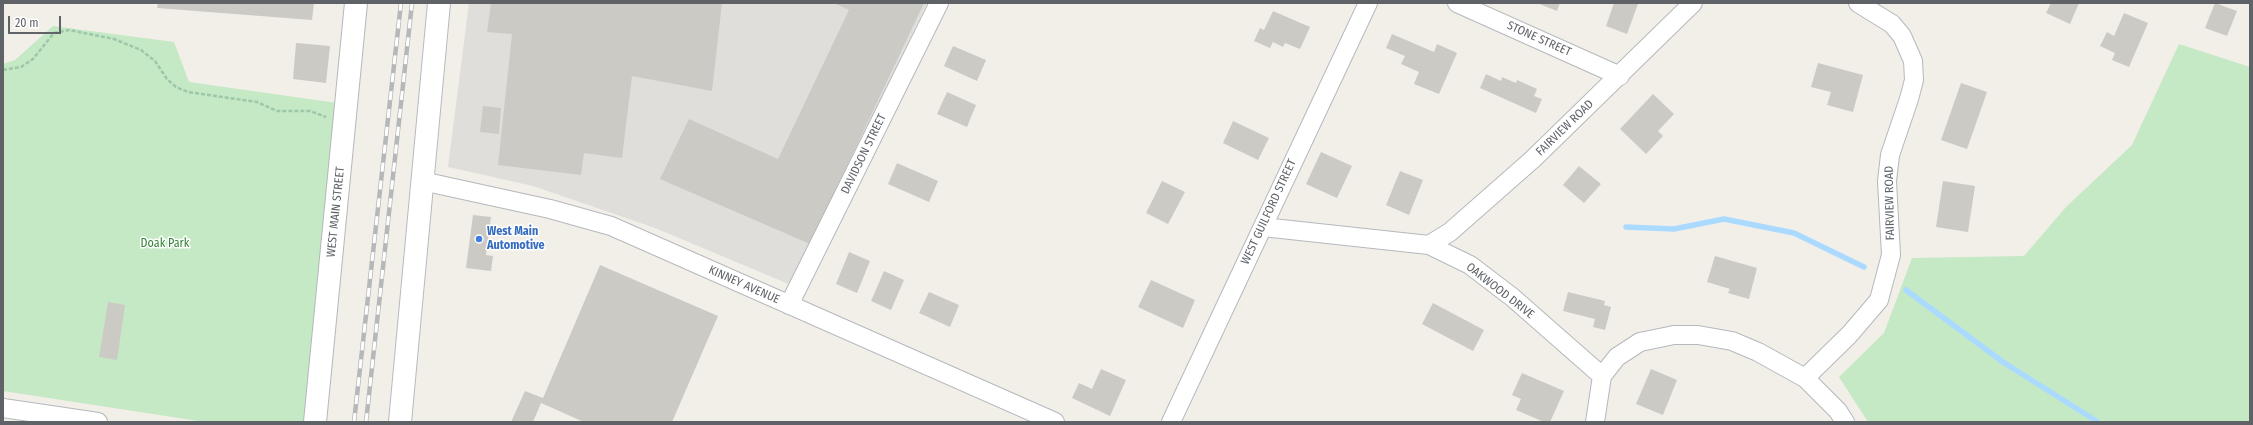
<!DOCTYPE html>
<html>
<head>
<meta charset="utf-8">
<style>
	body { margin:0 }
	#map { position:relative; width:2253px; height:425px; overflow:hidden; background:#f1efe8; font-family:"Fira Sans Condensed",sans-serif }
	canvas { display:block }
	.frame { position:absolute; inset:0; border:4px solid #5f6368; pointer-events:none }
	.scale { position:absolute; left:8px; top:16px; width:53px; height:18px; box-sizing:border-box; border:2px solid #5f6368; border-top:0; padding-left:5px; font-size:12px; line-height:14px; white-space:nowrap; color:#5f6368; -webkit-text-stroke:3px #fff; paint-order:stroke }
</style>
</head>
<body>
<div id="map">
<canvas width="2253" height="425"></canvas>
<div class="frame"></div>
<div class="scale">20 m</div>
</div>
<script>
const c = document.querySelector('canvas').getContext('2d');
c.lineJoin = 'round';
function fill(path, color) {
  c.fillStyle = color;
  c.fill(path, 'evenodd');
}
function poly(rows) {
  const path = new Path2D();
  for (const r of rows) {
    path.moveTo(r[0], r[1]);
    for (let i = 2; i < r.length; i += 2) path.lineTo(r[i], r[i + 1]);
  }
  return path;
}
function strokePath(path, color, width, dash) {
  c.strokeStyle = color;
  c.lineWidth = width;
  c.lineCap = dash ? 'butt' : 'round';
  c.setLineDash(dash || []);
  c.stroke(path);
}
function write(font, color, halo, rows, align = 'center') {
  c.font = font + ' "Fira Sans Condensed",sans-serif';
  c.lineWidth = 3;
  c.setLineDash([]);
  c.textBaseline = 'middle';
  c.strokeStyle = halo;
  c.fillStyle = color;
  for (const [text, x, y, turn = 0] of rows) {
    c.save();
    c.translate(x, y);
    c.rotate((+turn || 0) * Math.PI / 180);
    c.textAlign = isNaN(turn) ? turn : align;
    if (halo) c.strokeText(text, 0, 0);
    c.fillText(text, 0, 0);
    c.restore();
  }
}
const industrial = poly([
	[469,3,927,3,791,285,655,228,533,186,448,167]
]);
const green = poly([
	[53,26,174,42,189,82,337,103,315,422,205,422,3,391,3,64,15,60],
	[2179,44,2250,67,2250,422,1868,422,1839,377,1884,333,1912,258,2024,256,2066,207,2132,145]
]);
const stream = poly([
	[1626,227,1674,229,1724,219,1794,233,1864,267],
	[1906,290,2003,362,2098,422]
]);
const building = poly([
	[158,3,314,3,312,20,157,8],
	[491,3,722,3,712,91,632,76,622,158,584,153,581,175,498,165,512,34,487,32],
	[834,3,924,3,810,244,660,179,689,119,778,159,849,10],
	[1537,3,1560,3,1557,11],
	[1614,3,1638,4,1627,34,1606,26],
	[2051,3,2079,3,2070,24,2046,13],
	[2215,3,2237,11,2227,36,2205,28],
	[1273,11,1310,27,1300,49,1285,43,1283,47,1273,42,1270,48,1254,41,1260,28,1264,30],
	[2124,13,2148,23,2129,67,2112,60,2115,53,2100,46,2107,32,2114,36],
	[1392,34,1434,52,1437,44,1457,53,1439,94,1414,84,1419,72,1401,64,1405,56,1386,48],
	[296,43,330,46,326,83,293,79],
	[953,46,986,60,977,81,944,66],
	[1818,63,1863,75,1853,112,1827,105,1831,92,1811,87],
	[1486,74,1501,81,1502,77,1516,83,1517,80,1537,89,1534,96,1542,99,1536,113,1480,88],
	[1961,83,1987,92,1967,149,1941,140],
	[947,92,976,105,967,127,937,114],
	[1653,94,1674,114,1658,131,1663,136,1646,154,1620,129],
	[483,106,501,108,499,134,480,132],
	[1233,121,1269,138,1258,160,1223,143],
	[1321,152,1352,166,1337,198,1306,184],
	[897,163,938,181,929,202,888,184],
	[1579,166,1601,184,1584,203,1563,185],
	[1400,171,1423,180,1409,215,1386,205],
	[1162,181,1185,192,1168,224,1146,213],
	[1943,181,1975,186,1968,232,1936,227],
	[473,215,491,217,486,255,493,256,491,271,466,268],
	[849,252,870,261,857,293,836,284],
	[1715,256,1757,268,1749,299,1728,293,1730,289,1707,282],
	[600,265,718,316,672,422,584,422,541,403,533,422,511,422,525,391,543,398],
	[884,271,904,280,891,310,871,301],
	[1151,280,1195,300,1183,328,1138,307],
	[929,292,959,305,950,327,919,313],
	[1568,292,1605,301,1604,305,1611,307,1605,330,1593,327,1595,319,1563,311],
	[108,302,125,305,117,360,99,357],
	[1433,303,1484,330,1473,351,1422,324],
	[1101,369,1126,380,1110,416,1072,398,1079,383,1092,389],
	[1651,369,1677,380,1663,415,1636,404],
	[1522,373,1564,391,1550,422,1544,422,1516,410,1521,399,1512,395]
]);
const path = poly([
	[3,70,21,67,33,59,54,33,69,30,114,39,141,50,155,61,167,79,176,87,188,92,257,102,277,111,310,111,326,117]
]);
const minor = poly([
	[1457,3,1620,76],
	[422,181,550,209,611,226,1055,422],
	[1263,227,1429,245,1470,265,1512,297,1602,376],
	[1429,245,1450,232,1533,159,1693,3],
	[789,305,939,3],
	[1805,378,1849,335,1879,300,1891,255,1887,181,1890,155,1909,99,1914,80,1913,61,1902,36,1892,24,1858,3],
	[3,408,98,422],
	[1171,422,1368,3],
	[1595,422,1602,376,1617,357,1640,342,1674,335,1698,335,1732,341,1758,352,1805,378,1838,411,1845,422]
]);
const tertiary = poly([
	[315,422,356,3]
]);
const secondary = poly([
	[400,422,439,3]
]);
const rail = poly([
	[354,422,401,3],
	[366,422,412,3]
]);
const markers = [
	[479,239,4,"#3f7fe0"]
];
const streetNames = [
	["STONE STREET",1539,39,24],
	["FAIRVIEW ROAD",1565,128,-44],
	["DAVIDSON STREET",864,154,-64],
	["FAIRVIEW ROAD",1890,203,-91],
	["WEST MAIN STREET",336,212,-84],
	["WEST GUILFORD STREET",1269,212,-65],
	["KINNEY AVENUE",744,285,24],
	["OAKWOOD DRIVE",1500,291,38]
];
const shopNames = [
	["West Main",487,232],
	["Automotive",487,246]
];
const parkNames = [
	["Doak Park",165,244]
];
fill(industrial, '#e0deda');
fill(green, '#c5e8c5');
strokePath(stream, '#aadaff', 5.5);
fill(building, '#cccac5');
strokePath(minor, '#b5b8bc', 20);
strokePath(tertiary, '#b5b8bc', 24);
strokePath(secondary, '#b6babf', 24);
strokePath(path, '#9cc7a9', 2.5, [4, 2]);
strokePath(minor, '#fff', 18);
strokePath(tertiary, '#fff', 22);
strokePath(secondary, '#fff', 22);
strokePath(rail, '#b6b7b8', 4.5);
strokePath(rail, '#fff', 3, [9]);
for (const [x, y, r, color] of markers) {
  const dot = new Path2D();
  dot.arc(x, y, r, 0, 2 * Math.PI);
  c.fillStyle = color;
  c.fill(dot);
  strokePath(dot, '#fff', 1.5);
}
write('12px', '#5f6368', '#fff', streetNames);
write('bold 12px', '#366cbe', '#fff', shopNames, 'left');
write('12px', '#348238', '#fff', parkNames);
</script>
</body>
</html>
